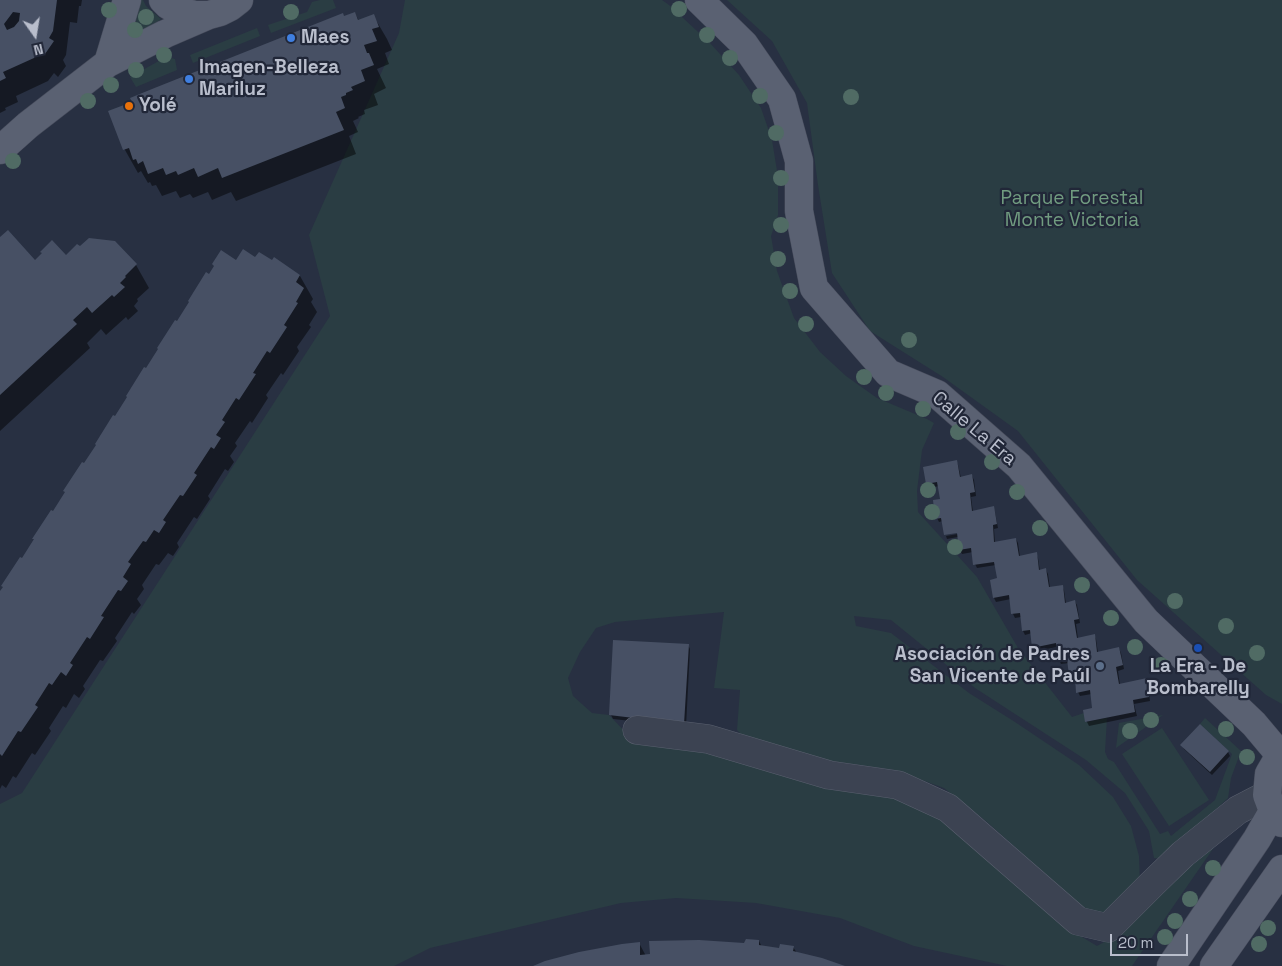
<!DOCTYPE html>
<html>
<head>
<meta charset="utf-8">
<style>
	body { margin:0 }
	#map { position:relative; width:1282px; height:966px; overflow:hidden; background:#283042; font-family:"Space Grotesk",sans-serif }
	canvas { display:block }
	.north { position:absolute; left:10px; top:10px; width:50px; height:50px; -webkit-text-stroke:4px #212738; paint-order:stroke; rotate:167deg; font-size:14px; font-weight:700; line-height:20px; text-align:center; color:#b9becc }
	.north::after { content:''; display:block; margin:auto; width:18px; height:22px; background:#b9becc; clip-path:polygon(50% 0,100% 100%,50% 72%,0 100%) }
	.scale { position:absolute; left:1110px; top:934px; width:78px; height:22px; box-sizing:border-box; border:2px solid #b9becc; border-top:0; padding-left:6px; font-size:15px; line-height:18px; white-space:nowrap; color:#b9becc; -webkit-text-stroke:4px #212738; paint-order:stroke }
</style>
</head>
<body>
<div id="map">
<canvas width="1282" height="966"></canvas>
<div class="north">N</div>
<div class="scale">20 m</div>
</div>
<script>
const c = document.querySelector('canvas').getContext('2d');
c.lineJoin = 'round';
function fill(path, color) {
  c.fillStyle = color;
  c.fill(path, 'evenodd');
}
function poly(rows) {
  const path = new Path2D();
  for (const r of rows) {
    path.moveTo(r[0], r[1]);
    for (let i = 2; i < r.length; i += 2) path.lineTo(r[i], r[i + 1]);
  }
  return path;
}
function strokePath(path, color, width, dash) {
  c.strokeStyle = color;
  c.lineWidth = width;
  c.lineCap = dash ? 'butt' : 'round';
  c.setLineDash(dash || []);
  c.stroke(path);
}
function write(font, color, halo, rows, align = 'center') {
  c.font = font + ' "Space Grotesk",sans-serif';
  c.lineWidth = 4.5;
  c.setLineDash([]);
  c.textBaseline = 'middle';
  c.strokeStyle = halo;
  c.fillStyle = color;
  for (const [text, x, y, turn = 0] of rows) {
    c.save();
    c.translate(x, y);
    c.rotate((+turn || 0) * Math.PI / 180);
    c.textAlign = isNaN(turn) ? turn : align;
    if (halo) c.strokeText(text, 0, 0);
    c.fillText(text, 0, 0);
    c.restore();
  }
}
const green = poly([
	[137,0,143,0,146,6,161,19,122,49],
	[320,0,333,0,336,8,271,33,268,25,307,12,312,2],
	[405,0,662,0,669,5,710,43,739,75,761,108,772,140,778,177,778,215,771,236,777,271,794,318,820,352,846,376,877,398,927,419,934,423,922,450,917,491,918,512,977,577,1018,648,1072,717,1084,713,1086,722,1107,718,1105,752,1108,759,1114,762,1160,834,1168,831,1171,836,1215,800,1232,754,1200,724,1205,718,1241,751,1231,778,1228,798,1164,859,1154,858,1149,831,1125,793,1086,760,975,688,891,620,854,616,856,626,891,633,969,693,1015,722,1079,765,1113,797,1131,826,1139,856,1140,885,1102,918,1081,906,987,822,944,788,894,770,831,761,749,742,737,730,740,690,714,688,724,612,615,622,596,628,580,652,568,678,573,696,592,713,609,715,633,740,711,754,900,796,955,828,1057,922,1097,946,1117,935,1226,830,1132,966,1007,966,914,946,840,918,756,903,676,898,621,903,430,948,394,966,0,966,0,804,22,793,330,316,309,235,399,33],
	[727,0,1282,0,1282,704,1266,695,1137,580,1018,431,943,377,870,331,832,273,818,185,807,103,772,41],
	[257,28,260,36,193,63,190,55],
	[166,57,175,59,177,70,136,87,130,77],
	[1163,715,1116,748,1119,723],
	[1162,728,1209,800,1169,826,1122,754]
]);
const shadow = poly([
	[0,0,82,0,81,6,79,6,77,23,70,22,66,55,63,60,66,66,58,77,54,73,48,81,16,96,18,102,5,108,6,110,0,113],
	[355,13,359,21,373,15,387,39,392,50,385,53,389,64,377,69,386,88,374,94,378,105,364,110,365,114,358,117,359,118,353,121,358,132,349,136,356,154,236,201,231,192,212,200,208,192,193,198,190,194,180,198,176,191,162,196,156,185,152,186,150,182,148,183,141,171,138,173,125,150,110,112],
	[0,239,35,262,66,257,136,265,149,288,137,299,138,301,134,306,138,311,128,320,126,317,106,335,101,329,87,343,90,348,0,431],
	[256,259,296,273,300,276,313,299,311,302,317,312,309,325,311,327,297,347,299,351,283,375,281,373,266,395,268,398,252,423,250,421,235,443,237,446,230,456,234,462,228,471,225,469,208,496,210,499,197,519,194,517,177,543,179,547,173,556,168,553,159,565,156,564,142,585,144,589,137,599,141,605,134,614,132,612,115,638,117,641,103,661,100,660,83,686,85,689,79,698,74,694,66,708,63,706,49,728,51,731,35,755,32,753,16,778,13,776,6,788,2,785,0,789,0,594,209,275,237,262],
	[956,461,958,465,961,478,972,476,974,480,976,496,971,497,973,512,993,508,995,512,998,528,994,529,995,543,1016,539,1018,543,1020,557,1036,554,1038,558,1040,571,1046,570,1048,574,1050,588,1062,586,1064,590,1066,604,1075,602,1077,605,1080,623,1076,624,1078,639,1094,635,1096,639,1098,653,1119,649,1121,653,1124,669,1118,671,1120,685,1146,680,1148,684,1150,701,1134,704,1137,716,1089,726,1087,722,1085,711,1094,709,1092,694,1080,696,1078,692,1076,679,1072,680,1070,676,1069,663,1061,664,1059,660,1057,647,1036,651,1033,647,1032,633,1025,635,1023,631,1021,617,1015,618,1013,614,1011,599,996,602,994,598,992,581,998,579,996,565,977,568,975,564,973,552,962,554,960,550,958,537,947,539,946,536,963,533,943,521,939,522,937,518,941,500,939,486,930,488,927,484,925,468],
	[688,645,690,649,686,727,613,719,611,715],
	[1182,745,1228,752,1230,756,1212,775,1184,749],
	[759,941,762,947,780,949,793,947,797,953,842,966,536,966,639,943,646,956,745,944]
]);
const building = poly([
	[0,0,57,0,53,31,49,38,54,41,45,54,40,50,34,58,3,72,6,78,0,81],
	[13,12,20,13,19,21,14,27,7,30,4,24],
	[355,12,358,20,374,14,379,27,372,29,377,41,364,45,367,53,369,53,374,65,361,70,365,81,351,87,353,90,346,93,346,95,341,97,345,108,336,112,344,130,222,178,218,168,198,177,194,168,178,175,176,171,166,175,163,168,148,174,143,161,138,164,136,159,133,160,129,148,123,150,108,111,132,102,130,98,152,89,343,13,344,16],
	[8,230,35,260,42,253,40,252,52,240,66,255,77,244,80,246,89,238,115,241,137,264,125,276,126,277,120,283,125,287,114,297,112,295,92,313,87,307,73,320,77,324,0,395,0,237],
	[243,249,255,257,259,252,272,260,274,257,300,275,296,282,304,288,296,302,298,303,284,325,287,327,270,353,267,351,253,373,256,374,239,400,236,398,222,420,225,422,216,435,221,438,214,449,211,447,194,473,197,475,183,496,180,495,163,520,166,522,159,533,154,530,146,542,143,541,128,562,131,564,123,577,128,581,121,591,118,590,101,616,104,617,90,639,87,637,70,663,73,665,66,676,61,672,52,685,49,683,35,705,38,707,21,732,18,731,2,756,0,754,0,591,3,587,1,586,20,557,22,558,34,539,32,539,51,510,53,511,65,492,63,491,82,462,84,463,96,445,95,444,113,415,115,416,127,397,126,396,144,367,146,368,158,349,157,348,175,320,177,321,189,302,188,301,206,272,209,274,214,266,212,264,221,250,236,260],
	[957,460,960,477,972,474,975,492,970,493,972,511,994,506,997,524,993,525,994,542,1016,538,1019,556,1037,552,1039,570,1046,568,1049,587,1063,585,1065,603,1075,600,1079,619,1074,620,1077,638,1095,634,1097,652,1119,647,1123,665,1116,667,1119,684,1147,678,1149,697,1133,700,1135,712,1085,722,1083,710,1092,708,1090,690,1076,693,1075,676,1069,676,1067,659,1058,661,1056,643,1032,648,1030,630,1022,631,1020,613,1011,614,1009,595,993,598,990,580,997,578,994,562,973,565,971,548,959,550,957,533,944,535,941,518,935,519,933,500,940,499,937,482,926,484,923,467],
	[613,640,689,644,684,724,609,715],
	[1200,724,1229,751,1210,772,1180,745],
	[746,939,759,940,759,945,779,948,780,944,794,946,793,951,822,958,845,966,533,966,545,961,579,952,622,944,640,942,640,955,650,954,649,941,699,940,744,943]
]);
const minor = poly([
	[637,730,708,739,829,775,898,785,948,808,1078,921,1108,928,1152,884,1183,854,1238,810,1267,795]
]);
const major = poly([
	[163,0,168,5,178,11,195,15,209,15,220,12,230,7,239,0],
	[699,0,744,44,782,99,799,161,799,211,814,288,888,373,937,394,1019,466,1146,621,1254,724,1280,755],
	[108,63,127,0],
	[0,150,28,125,108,63,165,34,209,15],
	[1282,754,1280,755,1269,774,1267,795,1273,811,1282,823],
	[1171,966,1257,839,1273,811],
	[1214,966,1282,869]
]);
const trees = [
	[679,9],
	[109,10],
	[291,12],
	[146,17],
	[135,30],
	[707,35],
	[164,55],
	[730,58],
	[136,70],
	[111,85],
	[760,96],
	[851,97],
	[88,101],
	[776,133],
	[13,161],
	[781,178],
	[781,225],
	[778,259],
	[790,291],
	[806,324],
	[909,340],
	[864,377],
	[886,393],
	[923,409],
	[958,432],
	[992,462],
	[928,490],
	[1017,492],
	[932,512],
	[1040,528],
	[955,547],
	[1082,585],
	[1175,601],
	[1111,618],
	[1226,626],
	[1135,647],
	[1257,653],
	[1161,665],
	[1151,720],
	[1226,729],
	[1130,731],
	[1247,757],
	[1213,868],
	[1190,899],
	[1175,921],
	[1268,928],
	[1165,937],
	[1259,944]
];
const markers = [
	[291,38,5,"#3f7fe0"],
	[189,79,5,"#3f7fe0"],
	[129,106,5,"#e8710a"],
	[1198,648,5,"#1a4fb4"],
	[1100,666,5,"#5c6f8a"]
];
const poiNames = [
	["Maes",301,38],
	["Imagen-Belleza",199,68],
	["Mariluz",199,90],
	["Yolé",139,106],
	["Asociación de Padres",1090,655,"right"],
	["San Vicente de Paúl",1090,677,"right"],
	["La Era - De",1198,667,"center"],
	["Bombarelly",1198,689,"center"]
];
const parkNames = [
	["Parque Forestal",1072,199],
	["Monte Victoria",1072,221]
];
const streetNames = [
	["Calle La Era",974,429,40]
];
fill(green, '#2a3d43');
fill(shadow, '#0007');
fill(building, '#475064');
strokePath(minor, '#5a606f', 29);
strokePath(major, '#464b5b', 29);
strokePath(minor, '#3c4352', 28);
strokePath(major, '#5a6172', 28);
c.fillStyle = '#506b64';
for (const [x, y] of trees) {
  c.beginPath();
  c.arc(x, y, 8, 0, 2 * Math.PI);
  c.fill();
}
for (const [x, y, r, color] of markers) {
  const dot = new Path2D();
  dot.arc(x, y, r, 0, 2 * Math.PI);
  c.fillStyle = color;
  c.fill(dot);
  strokePath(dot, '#212738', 2);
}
write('bold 19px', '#b9becc', '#212738', poiNames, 'left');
write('19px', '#719c80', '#212738', parkNames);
write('19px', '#b9becc', '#212738', streetNames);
</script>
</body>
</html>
